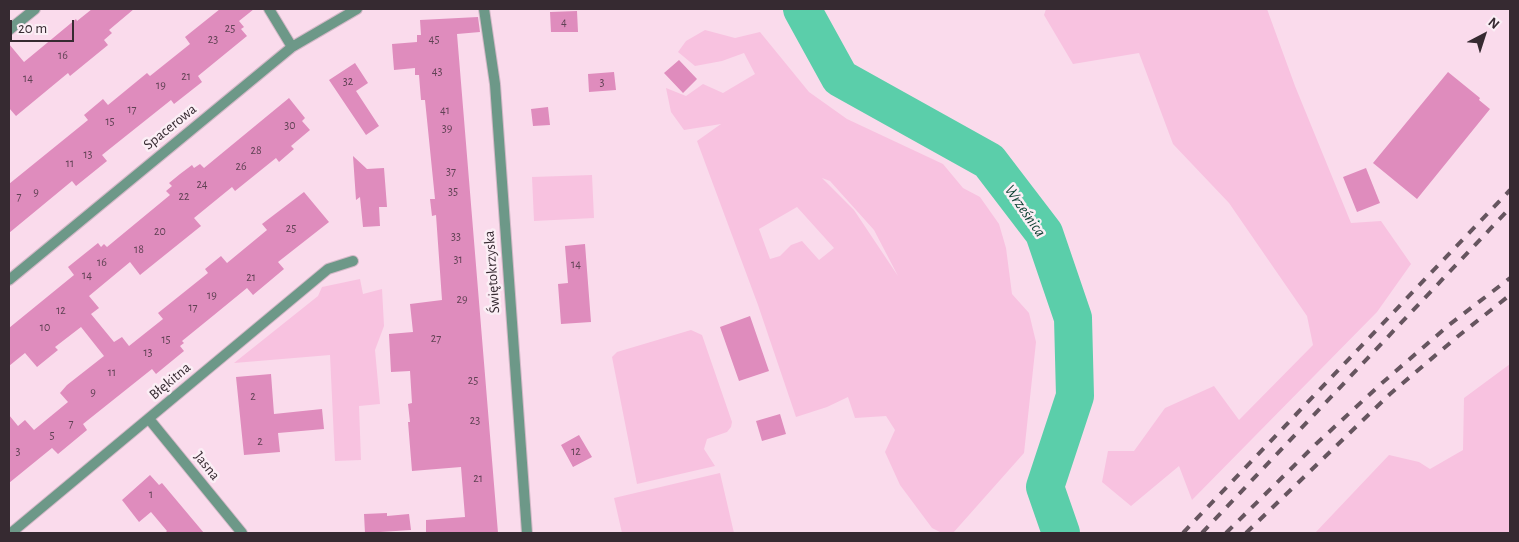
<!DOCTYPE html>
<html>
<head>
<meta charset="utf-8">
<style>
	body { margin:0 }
	#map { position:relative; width:1519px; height:542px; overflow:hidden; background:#fadbec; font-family:"Alegreya Sans",sans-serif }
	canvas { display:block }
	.frame { position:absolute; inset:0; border:10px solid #362a31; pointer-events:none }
	.north { position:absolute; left:1459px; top:10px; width:50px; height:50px; -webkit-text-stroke:4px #fbeef5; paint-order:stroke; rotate:40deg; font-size:14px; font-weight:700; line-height:20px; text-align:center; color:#362a31 }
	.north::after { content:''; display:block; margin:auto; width:18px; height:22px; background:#362a31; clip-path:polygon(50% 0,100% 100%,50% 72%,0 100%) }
	.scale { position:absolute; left:10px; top:20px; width:64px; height:22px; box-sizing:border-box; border:2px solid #362a31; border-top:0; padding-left:6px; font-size:15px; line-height:18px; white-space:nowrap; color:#362a31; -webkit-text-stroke:4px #fbeef5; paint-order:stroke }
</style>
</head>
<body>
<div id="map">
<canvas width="1519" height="542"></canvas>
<div class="frame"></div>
<div class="north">N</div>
<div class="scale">20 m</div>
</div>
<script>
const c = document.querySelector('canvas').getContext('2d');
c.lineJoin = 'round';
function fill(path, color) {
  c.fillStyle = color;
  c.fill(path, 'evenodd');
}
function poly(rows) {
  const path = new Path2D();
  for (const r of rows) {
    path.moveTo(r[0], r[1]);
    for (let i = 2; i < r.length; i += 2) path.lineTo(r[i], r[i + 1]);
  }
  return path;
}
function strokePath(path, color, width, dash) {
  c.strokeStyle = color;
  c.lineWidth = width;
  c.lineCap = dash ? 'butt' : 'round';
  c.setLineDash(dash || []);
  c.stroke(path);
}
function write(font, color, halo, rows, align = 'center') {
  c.font = font + ' "Alegreya Sans",sans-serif';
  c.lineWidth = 5;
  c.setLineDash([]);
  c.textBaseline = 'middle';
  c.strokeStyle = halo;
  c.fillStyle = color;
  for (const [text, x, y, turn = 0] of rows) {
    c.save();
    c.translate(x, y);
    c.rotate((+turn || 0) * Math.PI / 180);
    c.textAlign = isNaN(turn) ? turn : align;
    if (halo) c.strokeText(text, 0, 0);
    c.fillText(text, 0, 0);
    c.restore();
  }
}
const green = poly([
	[1046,9,1267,9,1295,86,1351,223,1381,221,1411,264,1377,312,1192,500,1179,466,1131,506,1102,482,1108,451,1134,451,1165,408,1214,386,1239,420,1313,345,1307,316,1229,203,1173,144,1139,53,1073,64,1044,15],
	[705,30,735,38,760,32,809,92,847,119,943,164,963,188,980,197,999,224,1006,248,1012,294,1029,313,1036,342,1024,453,953,533,942,533,932,528,900,485,885,452,895,430,886,416,855,418,848,397,827,407,796,417,758,305,697,141,721,124,684,130,671,112,666,88,686,96,703,84,723,93,755,74,744,53,722,61,695,66,678,52,686,41],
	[822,178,830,181,874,230,898,276,854,210],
	[797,207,834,248,819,260,802,241,791,245,780,256,770,259,759,229],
	[592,175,594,218,534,221,532,177],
	[360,279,363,294,382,289,384,326,375,350,380,404,359,406,361,460,335,461,330,355,234,363,318,296,322,287],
	[691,330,702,335,732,422,731,427,727,432,707,439,704,449,715,466,637,484,612,357,617,352],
	[1510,364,1510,533,1315,533,1389,455,1419,462,1430,469,1463,450,1464,398],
	[720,473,734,533,622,533,614,498]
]);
const river = poly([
	[802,9,840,78,989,161,1044,233,1073,318,1075,396,1045,487,1061,533]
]);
const building = poly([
	[92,9,134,9,109,30,112,33,104,40,108,45,70,76,68,73,16,116,9,108,9,44,24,62,76,19,77,21],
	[220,9,254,9,239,21,244,27,241,29,247,36,198,76,202,82,174,104,171,100,102,155,107,161,76,186,72,181,9,233,9,184,88,120,84,115,103,99,108,105,147,73,150,76,190,44,185,37],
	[577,11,578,32,551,32,550,12],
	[478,17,480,32,457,34,498,533,426,533,426,520,465,517,461,467,412,471,408,422,410,422,408,404,412,403,410,371,391,372,389,334,413,332,410,304,442,300,436,215,432,216,430,199,435,199,425,100,421,100,419,75,415,75,415,68,394,70,392,44,417,42,417,35,421,35,420,20],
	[679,60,697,79,683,93,664,73],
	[355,63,368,83,356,91,379,126,366,135,329,80],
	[614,72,616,90,589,92,588,74],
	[1448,72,1480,98,1479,100,1490,109,1417,199,1373,163],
	[289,98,305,118,302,121,310,130,291,146,294,149,279,162,276,158,235,191,232,187,194,218,201,226,140,275,130,262,89,296,99,308,91,314,114,342,122,337,129,346,163,319,158,313,208,273,205,269,221,256,227,263,267,230,262,224,304,192,329,222,278,262,284,269,253,295,247,288,214,315,182,341,184,343,180,346,184,351,156,374,152,369,83,424,87,430,58,454,52,448,9,483,9,415,18,426,25,420,34,430,68,402,60,393,67,385,104,356,81,327,55,347,58,350,37,367,25,353,9,366,9,328,74,275,68,267,98,243,101,247,104,244,107,247,170,195,166,191,172,186,169,183,180,174,192,165,194,168,200,164,204,168],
	[548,107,550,125,533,126,531,109],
	[353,156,367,169,384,168,387,207,379,207,380,226,363,227,360,197,356,200],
	[1366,168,1380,203,1357,212,1343,177],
	[585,244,591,322,561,324,558,284,568,283,565,246],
	[750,316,769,371,739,381,720,327],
	[271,374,274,414,322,409,324,429,278,433,280,452,244,455,236,377],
	[780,414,786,434,762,441,756,421],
	[579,435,592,457,573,467,561,445],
	[150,475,159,485,162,483,204,533,165,533,167,531,151,512,139,522,122,500],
	[387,513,387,516,409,514,411,530,365,533,364,514]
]);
const minor = poly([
	[269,9,292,47],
	[484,9,495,84,527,533],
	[9,30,35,9],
	[9,280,292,47,357,9],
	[149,419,242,533],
	[11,533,328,269,353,261]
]);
const rail = poly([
	[1183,533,1510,190],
	[1202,533,1510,208],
	[1226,533,1316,444,1382,383,1449,325,1510,278],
	[1246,533,1390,394,1457,337,1510,295]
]);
const numberNames = [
	["4",564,22],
	["25",230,28],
	["23",213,39],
	["45",434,39],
	["16",63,55],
	["43",437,71],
	["21",186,76],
	["14",28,78],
	["32",348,81],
	["3",602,82],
	["19",161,85],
	["17",132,109],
	["41",445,110],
	["15",110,121],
	["30",290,125],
	["39",447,128],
	["28",256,150],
	["13",88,154],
	["11",70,163],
	["26",241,166],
	["37",451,171],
	["24",202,184],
	["35",453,191],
	["9",36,192],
	["7",19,196],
	["22",184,196],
	["25",291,228],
	["20",160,231],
	["33",456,236],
	["18",139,249],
	["31",458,259],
	["16",102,262],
	["14",576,264],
	["14",87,275],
	["21",251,277],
	["19",212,295],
	["29",462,299],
	["17",193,307],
	["12",61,310],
	["10",45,327],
	["27",436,338],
	["15",166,339],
	["13",148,352],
	["11",112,372],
	["25",473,380],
	["9",93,392],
	["2",253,396],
	["23",475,420],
	["7",71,423],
	["5",52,435],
	["2",260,441],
	["3",18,451],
	["12",576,451],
	["21",478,478],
	["1",151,494]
];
const streetNames = [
	["Spacerowa",170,127,-39],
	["Świętokrzyska",492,272,-94],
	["Błękitna",170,381,-40],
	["Jasna",207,466,51]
];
const waterNames = [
	["Wrześnica",1025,211,55]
];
fill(green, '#f8c2e0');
strokePath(river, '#5bceaa', 38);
fill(building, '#df8cbd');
strokePath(minor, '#d3b8c7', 12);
strokePath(minor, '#6d9888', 10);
strokePath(rail, '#66555f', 4, [9, 9]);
write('12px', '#604254', null, numberNames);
write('15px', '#362a31', '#fbeef5', streetNames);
write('italic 16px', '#0b3f30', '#fbeef5', waterNames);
</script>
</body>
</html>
